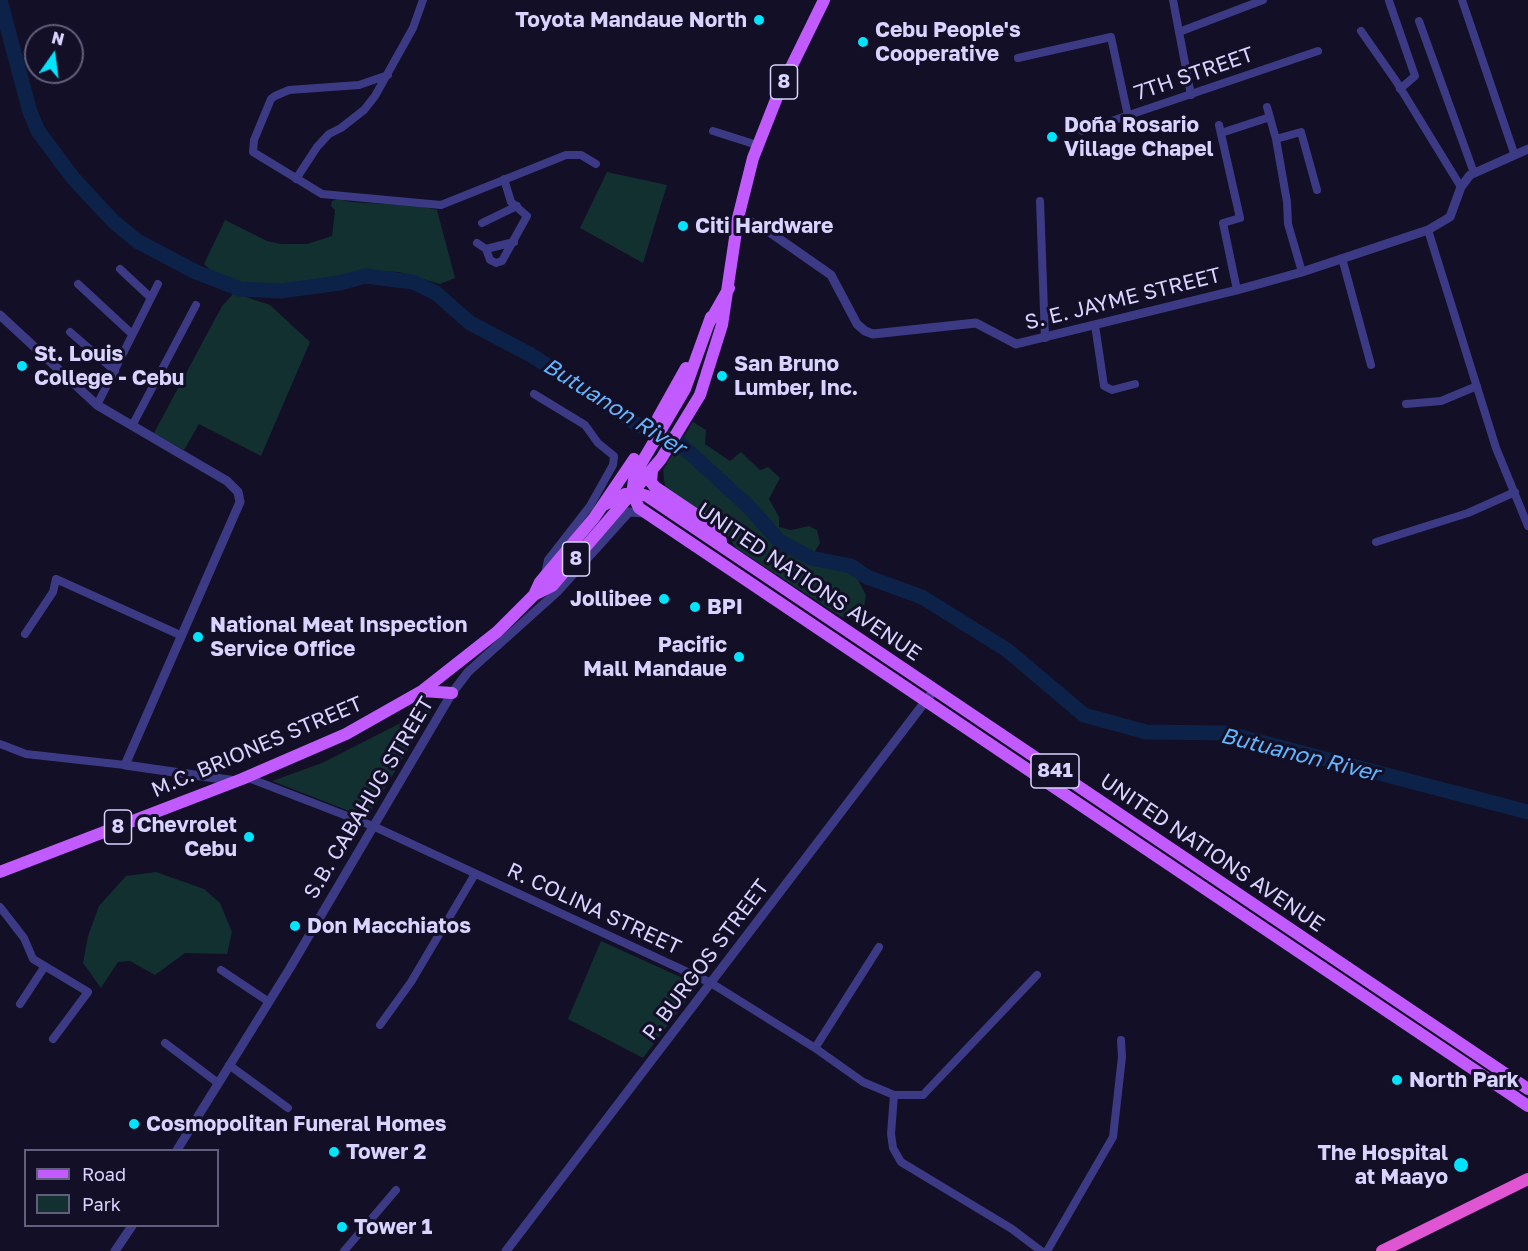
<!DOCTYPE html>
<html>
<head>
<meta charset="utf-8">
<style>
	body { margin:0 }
	#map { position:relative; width:1528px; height:1251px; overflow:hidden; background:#130f26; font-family:"Golos Text",sans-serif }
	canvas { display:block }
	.legend { position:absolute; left:24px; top:1149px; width:195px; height:78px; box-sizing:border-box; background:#130f26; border:2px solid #625e7d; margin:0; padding:8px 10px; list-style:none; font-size:18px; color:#d9d4ff }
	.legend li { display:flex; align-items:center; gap:12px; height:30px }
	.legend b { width:30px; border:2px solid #625e7d }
	.north { position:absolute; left:24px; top:24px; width:60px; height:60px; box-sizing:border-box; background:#130f26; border:2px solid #625e7d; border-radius:50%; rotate:14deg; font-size:16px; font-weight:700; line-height:24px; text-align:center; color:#d9d4ff }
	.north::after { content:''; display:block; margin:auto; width:21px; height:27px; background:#00e5ff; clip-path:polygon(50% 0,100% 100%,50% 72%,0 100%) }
</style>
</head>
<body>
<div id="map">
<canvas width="1528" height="1251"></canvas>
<ul class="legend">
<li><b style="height:8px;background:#c25bff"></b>Road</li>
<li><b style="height:16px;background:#12302f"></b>Park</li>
</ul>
<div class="north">N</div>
</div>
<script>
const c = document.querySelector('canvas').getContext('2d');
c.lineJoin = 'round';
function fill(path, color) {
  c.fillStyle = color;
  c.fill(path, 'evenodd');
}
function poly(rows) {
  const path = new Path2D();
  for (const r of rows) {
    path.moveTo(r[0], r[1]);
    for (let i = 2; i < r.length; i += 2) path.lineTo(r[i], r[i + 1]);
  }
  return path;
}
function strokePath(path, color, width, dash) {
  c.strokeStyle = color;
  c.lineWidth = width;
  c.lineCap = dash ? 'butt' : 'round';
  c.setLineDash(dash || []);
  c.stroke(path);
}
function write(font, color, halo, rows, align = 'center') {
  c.font = font + ' "Golos Text",sans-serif';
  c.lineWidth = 6;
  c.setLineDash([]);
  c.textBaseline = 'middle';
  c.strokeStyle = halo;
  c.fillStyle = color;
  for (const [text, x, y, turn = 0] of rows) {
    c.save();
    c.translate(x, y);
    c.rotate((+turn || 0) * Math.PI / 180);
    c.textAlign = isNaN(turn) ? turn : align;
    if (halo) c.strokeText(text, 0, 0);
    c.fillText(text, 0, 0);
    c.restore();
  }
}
const green = poly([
	[607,172,667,185,643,263,580,228],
	[338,199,351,202,418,206,437,210,455,278,440,284,399,272,363,271,336,279,298,285,256,287,242,285,215,274,204,264,225,220,267,241,281,244,307,244,332,236,335,210,331,206,332,201],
	[234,293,270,305,310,342,261,456,199,424,184,450,154,433,222,306],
	[693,422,706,430,705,444,730,461,741,452,760,470,768,467,780,478,769,499,779,517,779,527,791,530,809,526,817,530,820,543,815,551,818,558,855,574,866,595,864,607,858,616,849,619,840,616,736,548,720,525,665,487,663,470],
	[434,706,367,818,272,781,322,763],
	[156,872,204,889,220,903,232,932,227,954,185,953,155,975,130,961,118,962,101,988,83,963,88,936,99,906,126,876],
	[601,941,698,985,643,1058,568,1019]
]);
const river = poly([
	[0,0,30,112,38,131,73,178,113,221,137,241,196,272,240,289,280,291,340,283,365,276,413,282,436,293,470,323,531,355,638,425,678,442,749,507,779,541,811,558,851,566,867,577,922,597,1007,650,1084,715,1146,732,1226,733,1528,812]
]);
const minor = poly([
	[1173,0,1191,95],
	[1462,0,1514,153],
	[1389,1,1415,76,1400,89],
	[1419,21,1474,173],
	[1361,31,1396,81,1461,187],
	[1179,32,1263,0],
	[1018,58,1111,37,1128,116],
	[388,75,359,85,289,90,275,96,271,99,254,140,253,152,322,194,441,205,566,155,581,155,596,164],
	[1267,107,1276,139,1287,202,1288,224,1302,272],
	[1219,125,1240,218,1223,223,1237,290],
	[713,131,757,145],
	[1082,131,1318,51],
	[1221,133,1270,117],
	[1276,139,1301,132,1317,190],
	[296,179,317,147,329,134,341,128,364,110,375,96,413,28,423,0],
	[1040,201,1045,338],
	[482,223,517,206],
	[1428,230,1496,448,1528,526],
	[477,243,486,249,514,242],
	[486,249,490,260,496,263,502,261,527,216,511,202,504,179],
	[1342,258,1371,365],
	[120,269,150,297],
	[78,284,132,334],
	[1095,325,1104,386,1112,390,1135,384],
	[70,332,115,371],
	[534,394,585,425,598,443,614,456,613,465,590,506,548,560,545,574],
	[1406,404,1441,401,1477,386],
	[97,405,158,284],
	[133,424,196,305],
	[1376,542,1468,513,1515,492],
	[25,634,53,592,56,579,180,635],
	[0,744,26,754,125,765],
	[246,777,373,826,711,983,815,1048,863,1082,894,1095],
	[0,907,24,938,33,959,88,992,53,1039],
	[221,970,269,1002],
	[20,1004,45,966],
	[380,1025,411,982,475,874],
	[165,1043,218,1083],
	[815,1048,879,947],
	[229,1065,288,1108],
	[894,1095,891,1134,893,1148,901,1162,1012,1229,1041,1251],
	[894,1095,923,1095,1037,975],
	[344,1251,396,1190],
	[1047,1251,1113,1137,1122,1057,1121,1040]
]);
const tertiary = poly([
	[738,218,758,224,831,275,857,324,865,331,873,334,976,323,1016,344,1237,290,1302,272,1428,230,1450,217,1461,187,1470,175,1528,149],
	[0,315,97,405,227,481,238,492,240,502,125,765,236,781],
	[177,1150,290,968,452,693,468,672,557,592,629,512,645,513],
	[115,1251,132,1226],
	[506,1251,934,690]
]);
const primary = poly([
	[711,317,685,389,635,474,632,493,639,508,1528,1106],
	[709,323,729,288],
	[658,418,686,368],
	[652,471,651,482,655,487,701,518,721,541],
	[602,506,625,494,637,493,647,496,1528,1089],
	[534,595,552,586,661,459,700,395,722,325,738,218,753,158,779,92,824,0],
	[422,691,452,693],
	[0,872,242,779,346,734,422,691,497,632,534,595,540,582,594,518,634,459]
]);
const trunk = poly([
	[1382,1251,1528,1179]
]);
const markers = [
	[759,20,6,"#00e5ff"],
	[863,42,6,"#00e5ff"],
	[1052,137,6,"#00e5ff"],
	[683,226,6,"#00e5ff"],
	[22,366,6,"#00e5ff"],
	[722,376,6,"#00e5ff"],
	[664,599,6,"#00e5ff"],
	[695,607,6,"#00e5ff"],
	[198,637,6,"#00e5ff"],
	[739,657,6,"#00e5ff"],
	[249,837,6,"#00e5ff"],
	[295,926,6,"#00e5ff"],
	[1397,1080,6,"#00e5ff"],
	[134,1124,6,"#00e5ff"],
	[334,1152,6,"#00e5ff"],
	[1461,1165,8,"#00e5ff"],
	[342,1227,6,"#00e5ff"]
];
const shields = [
	[784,82,27],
	[576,559,27],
	[1055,771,48],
	[118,827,27]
];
const shieldNames = [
	["8",784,82],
	["8",576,559],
	["841",1055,771],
	["8",118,827]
];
const poiNames = [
	["Toyota Mandaue North",747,20,"right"],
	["Cebu People's",875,30],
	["Cooperative",875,54],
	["Doña Rosario",1064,125],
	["Village Chapel",1064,149],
	["Citi Hardware",695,226],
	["St. Louis",34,354],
	["College - Cebu",34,378],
	["San Bruno",734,364],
	["Lumber, Inc.",734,388],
	["Jollibee",652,599,"right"],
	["BPI",707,607],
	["National Meat Inspection",210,625],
	["Service Office",210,649],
	["Pacific",727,645,"right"],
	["Mall Mandaue",727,669,"right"],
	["Chevrolet",237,825,"right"],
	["Cebu",237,849,"right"],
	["Don Macchiatos",307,926],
	["North Park",1409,1080],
	["Cosmopolitan Funeral Homes",146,1124],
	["Tower 2",346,1152],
	["The Hospital",1448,1153,"right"],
	["at Maayo",1448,1177,"right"],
	["Tower 1",354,1227]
];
const streetNames = [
	["7TH STREET",1194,74,-19],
	["S. E. JAYME STREET",1123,299,-14],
	["UNITED NATIONS AVENUE",809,582,34],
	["M.C. BRIONES STREET",257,747,-23],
	["S.B. CABAHUG STREET",369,798,-59],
	["UNITED NATIONS AVENUE",1212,853,34],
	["R. COLINA STREET",594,909,25],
	["P. BURGOS STREET",706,960,-53]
];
const waterNames = [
	["Butuanon River",614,407,32],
	["Butuanon River",1300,755,14]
];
fill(green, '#12302f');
strokePath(river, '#0c2248', 15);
strokePath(minor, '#3d3a85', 8);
strokePath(tertiary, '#3d3a85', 9);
strokePath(primary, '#c25bff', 12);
strokePath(trunk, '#e055d1', 12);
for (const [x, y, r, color] of markers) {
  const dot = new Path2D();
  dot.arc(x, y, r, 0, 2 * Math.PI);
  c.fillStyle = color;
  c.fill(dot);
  strokePath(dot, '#130f26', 2);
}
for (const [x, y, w] of shields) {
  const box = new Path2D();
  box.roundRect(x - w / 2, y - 17, w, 34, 4.5);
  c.fillStyle = '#130f26';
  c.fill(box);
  strokePath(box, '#d9d4ff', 1.5);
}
write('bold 20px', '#d9d4ff', null, shieldNames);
write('bold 21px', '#d9d4ff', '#130f26', poiNames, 'left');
write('21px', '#d9d4ff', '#130f26', streetNames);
write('italic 22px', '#62b6ff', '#130f26', waterNames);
</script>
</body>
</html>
